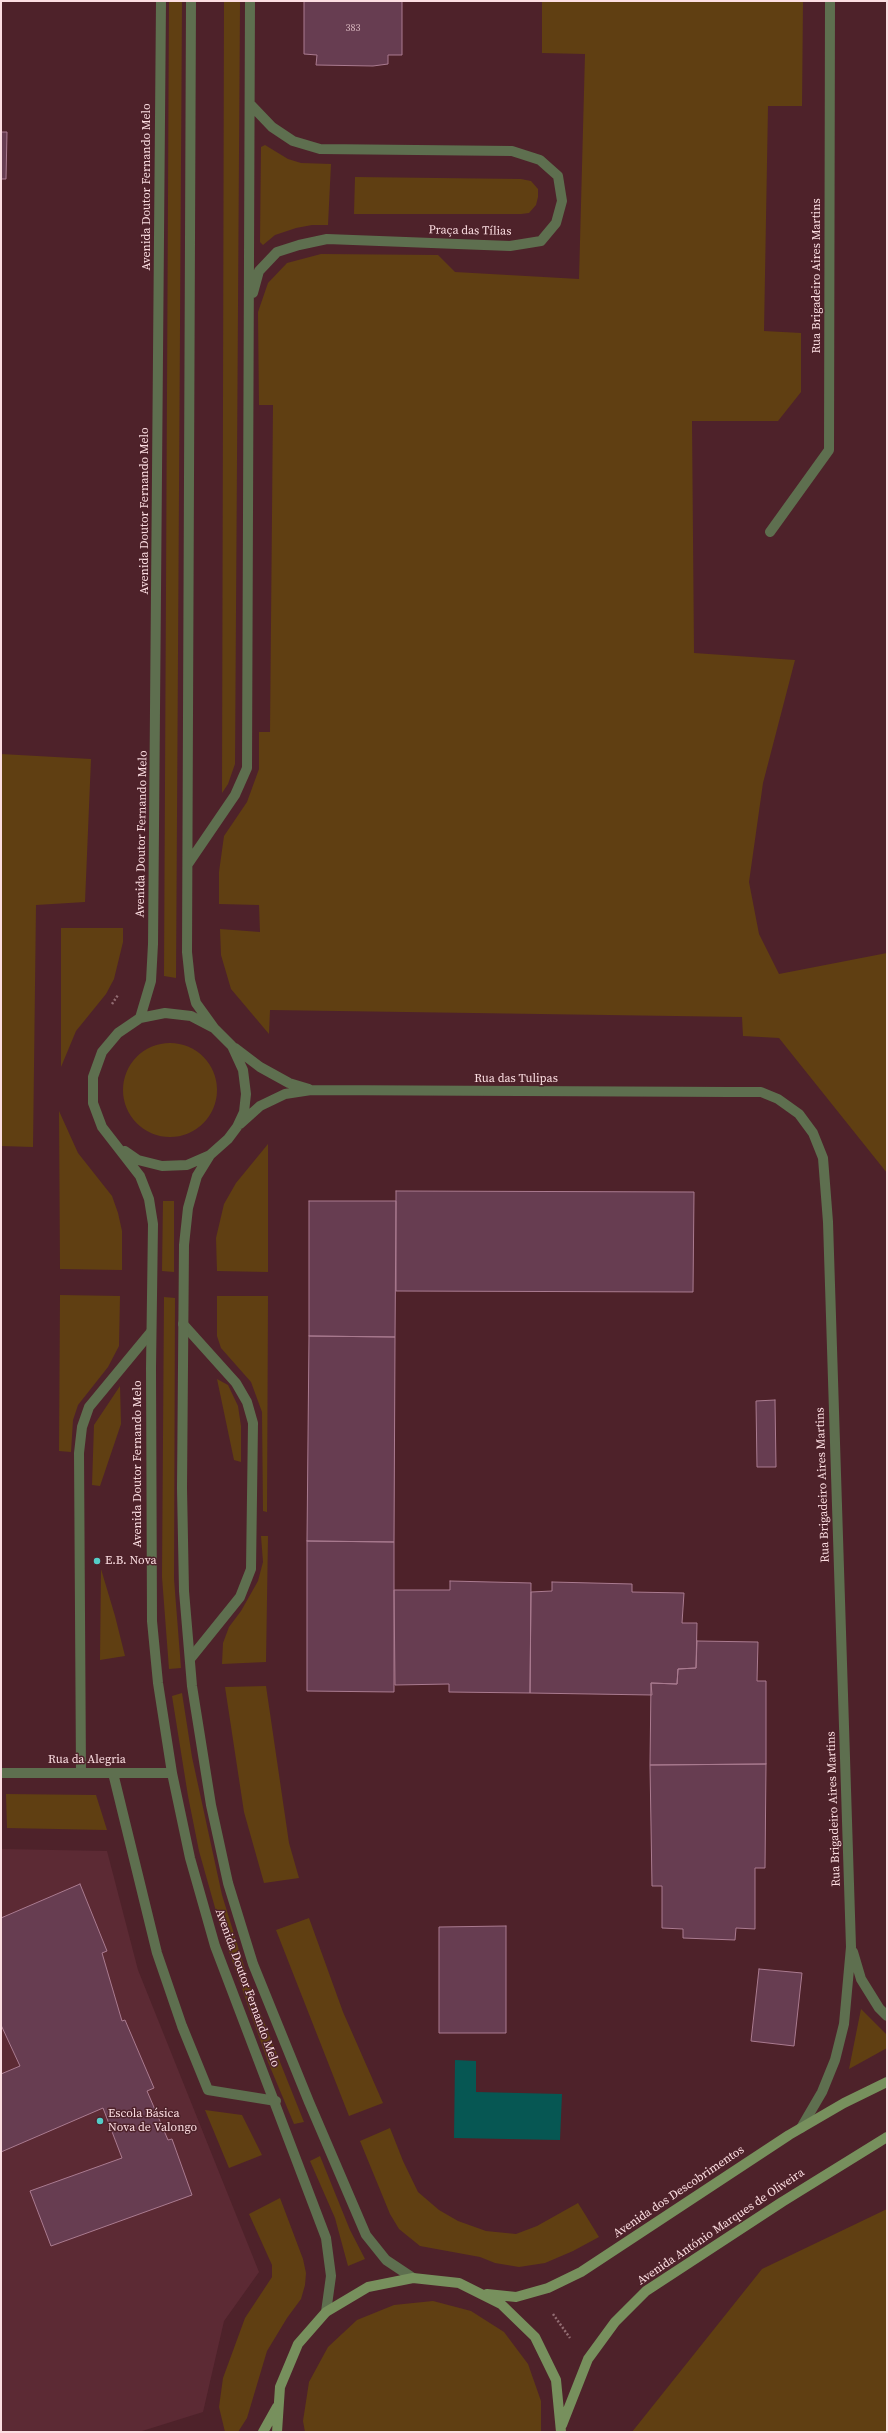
<!DOCTYPE html>
<html>
<head>
<meta charset="utf-8">
<style>
	body { margin:0 }
	#map { position:relative; width:888px; height:2433px; overflow:hidden; background:#4e222a; font-family:"Source Serif 4",serif }
	canvas { display:block }
	.frame { position:absolute; inset:0; border:2px solid #fcdee2; pointer-events:none }
</style>
</head>
<body>
<div id="map">
<canvas width="888" height="2433"></canvas>
<div class="frame"></div>
</div>
<script>
const c = document.querySelector('canvas').getContext('2d');
c.lineJoin = 'round';
function fill(path, color) {
  c.fillStyle = color;
  c.fill(path, 'evenodd');
}
function poly(rows) {
  const path = new Path2D();
  for (const r of rows) {
    if (r.length === 3) {
      path.moveTo(r[0] + r[2], r[1]);
      path.arc(r[0], r[1], r[2], 0, 2 * Math.PI);
      continue;
    }
    path.moveTo(r[0], r[1]);
    for (let i = 2; i < r.length; i += 2) path.lineTo(r[i], r[i + 1]);
  }
  return path;
}
function strokePath(path, color, width, dash) {
  c.strokeStyle = color;
  c.lineWidth = width;
  c.lineCap = dash ? 'butt' : 'round';
  c.setLineDash(dash || []);
  c.stroke(path);
}
function write(font, color, halo, rows, align = 'center') {
  c.font = font + ' "Source Serif 4",serif';
  c.lineWidth = 3;
  c.setLineDash([]);
  c.textBaseline = 'middle';
  c.strokeStyle = halo;
  c.fillStyle = color;
  for (const [text, x, y, turn = 0] of rows) {
    c.save();
    c.translate(x, y);
    c.rotate((+turn || 0) * Math.PI / 180);
    c.textAlign = isNaN(turn) ? turn : align;
    if (halo) c.strokeText(text, 0, 0);
    c.fillText(text, 0, 0);
    c.restore();
  }
}
const built = poly([
	[1,1849,107,1851,138,1970,259,2272,224,2321,203,2412,139,2432,1,2432]
]);
const green = poly([
	[169,1,182,1,176,978,164,976],
	[224,1,240,1,235,764,228,784,222,793],
	[542,1,803,1,802,106,768,106,764,331,801,333,801,392,778,421,692,421,694,653,795,660,763,783,749,882,759,934,779,974,887,953,887,1173,779,1038,743,1036,742,1017,270,1010,269,1034,231,989,221,955,220,929,260,932,259,905,219,904,219,872,224,836,247,802,259,769,259,732,270,732,273,405,259,405,258,312,268,283,287,263,321,254,438,255,455,272,579,279,585,54,542,53],
	[265,145,288,159,301,163,331,164,328,225,312,225,296,228,275,235,263,245,260,242,261,147],
	[355,177,521,179,531,181,538,189,538,197,536,205,529,213,521,214,354,214],
	[1,754,91,759,85,902,36,905,33,1147,1,1146],
	[61,928,123,928,123,942,114,979,106,994,76,1031,61,1067],
	[170,1090,47],
	[59,1111,78,1153,112,1196,118,1213,122,1231,122,1270,60,1269],
	[268,1144,268,1272,217,1271,216,1238,224,1204,236,1183],
	[163,1201,174,1201,174,1272,162,1271],
	[60,1295,120,1296,119,1346,108,1367,78,1405,73,1420,71,1452,59,1451],
	[217,1296,268,1296,267,1512,263,1511,262,1412,251,1382,221,1348,217,1336],
	[164,1297,175,1298,174,1579,181,1668,169,1669,162,1577],
	[217,1379,228,1385,238,1406,241,1426,241,1462,234,1460],
	[120,1386,121,1424,100,1486,92,1485,94,1425],
	[261,1536,268,1536,266,1662,222,1664,223,1643,229,1627,241,1611,258,1581,263,1562],
	[101,1569,115,1616,125,1656,100,1660],
	[266,1686,289,1843,299,1878,264,1883,244,1812,225,1687],
	[182,1693,192,1757,222,1895,252,1992,304,2122,294,2124,268,2062,221,1929,199,1851,188,1796,172,1696],
	[6,1794,96,1795,107,1830,7,1828],
	[309,1918,343,2012,383,2103,349,2116,276,1930],
	[861,2009,887,2035,887,2048,849,2069],
	[205,2110,242,2115,262,2155,229,2168],
	[390,2128,403,2161,418,2192,439,2210,458,2221,486,2231,516,2234,537,2226,578,2203,599,2237,573,2251,545,2263,519,2267,495,2263,480,2257,420,2246,399,2229,390,2214,360,2141],
	[320,2156,350,2230,365,2259,348,2266,335,2218,310,2161],
	[280,2198,303,2259,306,2273,305,2285,301,2299,287,2318,267,2351,247,2418,238,2432,225,2432,219,2407,223,2378,245,2318,272,2277,272,2265,249,2214],
	[887,2209,887,2432,632,2432,762,2269],
	[433,2301,471,2311,504,2332,528,2364,541,2401,541,2432,305,2432,303,2421,309,2382,328,2347,357,2320,394,2305]
]);
const water = poly([
	[455,2060,476,2061,476,2092,562,2094,560,2140,454,2138]
]);
const building = poly([
	[304,1,402,1,402,55,388,55,388,64,373,66,316,65,317,55,304,54,304,1],
	[1,132,7,132,6,179,1,179,1,132],
	[396,1191,694,1192,693,1292,396,1291,396,1191],
	[309,1201,396,1201,395,1337,309,1336,309,1201],
	[309,1336,395,1337,394,1542,307,1541,309,1336],
	[775,1400,776,1467,757,1467,756,1401,775,1400],
	[307,1541,394,1542,394,1692,307,1691,307,1541],
	[450,1581,531,1583,530,1693,449,1692,449,1684,395,1685,394,1590,450,1590,450,1581],
	[552,1582,632,1584,632,1592,684,1593,682,1623,697,1623,696,1668,678,1669,677,1684,651,1683,652,1695,530,1693,531,1592,552,1591,552,1582],
	[697,1641,758,1642,757,1681,766,1681,766,1764,650,1765,651,1683,677,1684,678,1669,696,1668,697,1641],
	[766,1764,765,1868,755,1868,755,1929,736,1928,735,1940,683,1938,683,1929,662,1928,662,1886,652,1886,650,1765,766,1764],
	[80,1884,107,1951,102,1953,122,2021,125,2020,154,2088,147,2091,168,2140,172,2139,192,2195,51,2246,30,2191,122,2158,103,2108,1,2152,1,2074,20,2066,1,2025,1,1918,80,1884],
	[506,1926,506,2033,439,2033,439,1927,506,1926],
	[759,1969,802,1973,794,2046,751,2041,759,1969]
]);
const path = poly([
	[112,1004,118,995],
	[553,2314,570,2338]
]);
const service = poly([
	[183,1324,236,1383,247,1402,253,1423,251,1569,240,1597,190,1659],
	[81,1773,79,1453,82,1427,89,1407,151,1332],
	[113,1773,157,1953,182,2026,208,2090,276,2101]
]);
const minor = poly([
	[191,1,187,952,190,980,196,1003,214,1028,232,1046,243,1070,246,1094,244,1112,237,1127,228,1139,210,1155,197,1176,188,1208,184,1245,182,1488,184,1591,192,1686,211,1805,228,1883,253,1964,309,2102,366,2235,386,2260,413,2278],
	[250,104,272,127,293,141,320,149,512,151,540,160,558,176,562,201,556,223,541,241,510,246,327,239,299,245,277,252,259,271,253,293],
	[770,532,829,450,830,1],
	[188,864,235,795,247,768,250,1],
	[140,1018,151,981,153,944,161,1],
	[212,1027,191,1016,165,1013,140,1018,118,1033,102,1052,93,1077,93,1103,102,1127,140,1176,149,1199,153,1224,151,1368,152,1621,158,1683,172,1773,190,1858,215,1946,326,2238,331,2276,326,2312],
	[235,1048,260,1067,289,1083,309,1089],
	[240,1124,260,1106,285,1094,311,1090,730,1092,761,1092,778,1099,799,1114,813,1133,823,1158,828,1222,851,1947,844,2024,835,2060,822,2092,801,2128],
	[125,1151,138,1160,162,1166,187,1165,210,1155],
	[1,1773,172,1773],
	[853,1952,861,1979,879,2008,887,2016]
]);
const secondary = poly([
	[487,2294,516,2297,548,2288,581,2272,789,2135,844,2103,887,2082],
	[562,2425,588,2359,615,2322,646,2291,782,2202,887,2137],
	[263,2432,277,2407],
	[277,2432,280,2387,298,2344,326,2312,368,2287,413,2278,459,2283,501,2304,535,2337,556,2380,561,2432]
]);
const markers = [
	[97,1561,4,"#54cdc7"],
	[100,2121,4,"#54cdc7"]
];
const numberNames = [
	["383",353,28]
];
const streetNames = [
	["Avenida Doutor Fernando Melo",147,187,-90],
	["Praça das Tílias",470,231,1],
	["Rua Brigadeiro Aires Martins",817,276,-90],
	["Avenida Doutor Fernando Melo",145,511,-90],
	["Avenida Doutor Fernando Melo",142,834,-89],
	["Rua das Tulipas",516,1079],
	["Avenida Doutor Fernando Melo",138,1464,-90],
	["Rua Brigadeiro Aires Martins",823,1485,-92],
	["Rua da Alegria",87,1760],
	["Rua Brigadeiro Aires Martins",834,1809,-92],
	["Avenida Doutor Fernando Melo",247,1988,70],
	["Avenida dos Descobrimentos",679,2192,-34],
	["Avenida António Marques de Oliveira",721,2227,-34]
];
const poiNames = [
	["E.B. Nova",105,1561],
	["Escola Básica",108,2114],
	["Nova de Valongo",108,2128]
];
fill(built, '#5c2a34');
fill(green, '#603f12');
fill(water, '#065753');
fill(building, '#673d51');
strokePath(building, '#aa7b90', 1);
strokePath(path, '#926c72', 2.5, [2, 2]);
strokePath(service, '#5e6f4f', 10);
strokePath(minor, '#5e6f4f', 10);
strokePath(secondary, '#77905d', 10);
for (const [x, y, r, color] of markers) {
  const dot = new Path2D();
  dot.arc(x, y, r, 0, 2 * Math.PI);
  c.fillStyle = color;
  c.fill(dot);
  strokePath(dot, '#4e222a', 1.5);
}
write('10px', '#d7b6be', null, numberNames);
write('12px', '#fcdee2', '#4e222a', streetNames);
write('12px', '#fcdee2', '#4e222a', poiNames, 'left');
</script>
</body>
</html>
